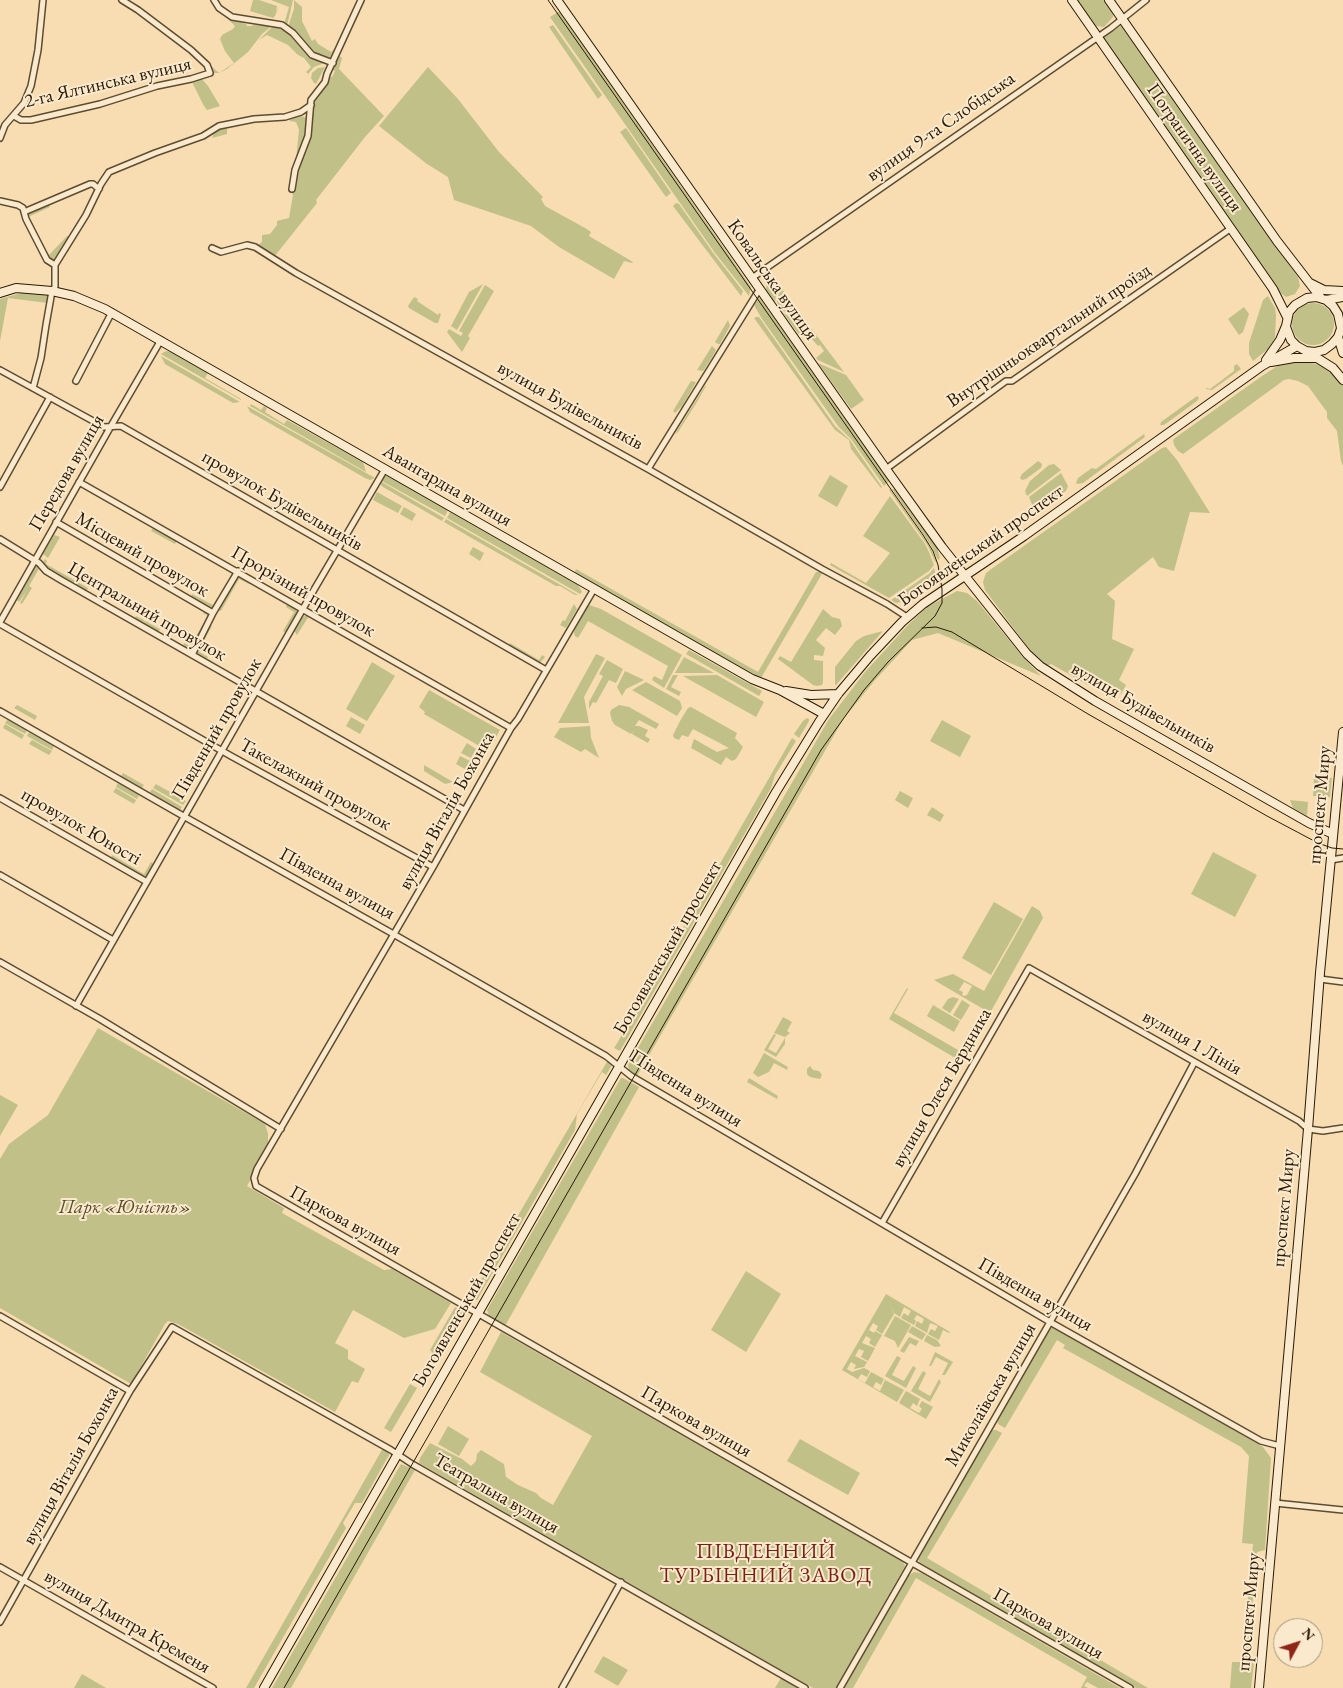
<!DOCTYPE html>
<html>
<head>
<meta charset="utf-8">
<style>
	body { margin:0 }
	#map { position:relative; width:1343px; height:1688px; overflow:hidden; background:#f7ddb1; font-family:"EB Garamond",serif }
	canvas { display:block }
	.north { position:absolute; left:1273px; top:1618px; width:50px; height:50px; box-sizing:border-box; background:#fae9cc; border:1px solid #a7977d; border-radius:50%; rotate:50deg; font-size:14px; font-weight:700; line-height:20px; text-align:center; color:#2a1b06 }
	.north::after { content:''; display:block; margin:auto; width:18px; height:22px; background:#8f2418; clip-path:polygon(50% 0,100% 100%,50% 72%,0 100%) }
</style>
</head>
<body>
<div id="map">
<canvas width="1343" height="1688"></canvas>
<div class="north">N</div>
</div>
<script>
const c = document.querySelector('canvas').getContext('2d');
c.lineJoin = 'round';
function fill(path, color) {
  c.fillStyle = color;
  c.fill(path, 'evenodd');
}
function poly(rows) {
  const path = new Path2D();
  for (const r of rows) {
    if (r.length === 3) {
      path.moveTo(r[0] + r[2], r[1]);
      path.arc(r[0], r[1], r[2], 0, 2 * Math.PI);
      continue;
    }
    path.moveTo(r[0], r[1]);
    for (let i = 2; i < r.length; i += 2) path.lineTo(r[i], r[i + 1]);
  }
  return path;
}
function strokePath(path, color, width, dash) {
  c.strokeStyle = color;
  c.lineWidth = width;
  c.lineCap = dash ? 'butt' : 'round';
  c.setLineDash(dash || []);
  c.stroke(path);
}
function write(font, color, halo, rows, align = 'center') {
  c.font = font + ' "EB Garamond",serif';
  c.lineWidth = 4;
  c.setLineDash([]);
  c.textBaseline = 'middle';
  c.strokeStyle = halo;
  c.fillStyle = color;
  for (const [text, x, y, turn = 0] of rows) {
    c.save();
    c.translate(x, y);
    c.rotate((+turn || 0) * Math.PI / 180);
    c.textAlign = isNaN(turn) ? turn : align;
    if (halo) c.strokeText(text, 0, 0);
    c.fillText(text, 0, 0);
    c.restore();
  }
}
const green = poly([
	[253,0,259,0,277,6,276,12,279,6,275,16,273,18,250,11],
	[271,0,293,0,287,26,284,24,289,7],
	[294,0,302,7,302,21,312,41,315,39,318,44,331,52,334,49,330,57,319,56,288,27,294,9],
	[1076,0,1105,0,1113,11,1113,17,1104,27,1096,26],
	[221,12,227,17,246,24,247,26,252,26,253,25,272,26,262,34,248,52,227,69,219,73,211,73,196,52,219,73,234,63,225,51,220,39,222,35,233,29,235,26],
	[558,12,560,12,751,287,749,296,715,253,550,17],
	[553,25,602,95,598,99,549,27],
	[1122,25,1298,277,1300,286,1295,294,1286,297,1278,291,1103,38],
	[273,26,286,31,311,57,324,63,314,67,308,74,306,72,311,67,304,58,298,55,288,45,267,35,259,40],
	[339,55,342,58,339,69,384,116,365,137,316,200,317,203,274,257,254,245,258,245,262,242,262,235,270,234,277,225,277,221,289,218,293,195,289,189,291,174,306,147,312,100,326,84,329,76,332,77,335,71,332,69],
	[325,67,316,84,314,83,311,78,312,73,318,68],
	[428,67,458,99,499,152,543,197,541,199,545,206,585,228,591,232,589,236,633,262,632,263,624,261,614,279,559,247,531,226,454,200,448,177,427,164,379,126],
	[201,78,208,86,220,106,207,110,204,106,191,80],
	[299,115,309,119,307,138,296,160,299,130,296,122,290,121,290,118],
	[222,127,227,128,227,134,212,138,215,131],
	[626,128,671,193,666,197,620,132],
	[676,203,679,204,714,254,743,291,741,296,673,206],
	[45,205,48,205,50,207,28,217,49,255,67,236,70,236,53,260,47,257,26,214,32,213],
	[771,273,778,283,775,302,766,290,767,279],
	[483,284,457,330,451,326,469,292],
	[485,285,494,291,468,336,470,338,462,352,447,332,449,329,461,336,463,333,459,331],
	[779,285,809,325,782,310,777,302],
	[21,293,49,295,48,303,8,298,0,341,0,299],
	[1268,296,1275,308,1276,315,1275,338,1268,349,1253,361,1249,354,1249,343,1263,300],
	[414,297,418,299,417,301,438,315,439,313,441,314,438,323,435,323,409,308,408,306],
	[760,298,889,481,884,486,851,439,838,426,762,319,754,305],
	[1313,324,21],
	[1244,307,1249,314,1243,332,1239,335,1228,319],
	[783,313,811,328,844,372,818,360,816,358,824,351,820,345,818,346,811,338,800,336],
	[756,317,759,317,835,426,850,440,882,487,881,488,851,449,849,440,835,430,754,318],
	[728,320,730,326,720,344,718,344,715,342],
	[712,346,716,350,711,359,703,371,697,370],
	[166,351,172,352,208,373,205,378,241,399,241,400,161,354],
	[161,356,240,402,233,403,165,364],
	[1296,361,1318,364,1330,371,1343,385,1343,466,1341,461,1337,431,1327,418,1327,412,1308,386,1298,381,1289,379,1284,380,1280,383,1183,454,1178,451,1174,445,1173,440,1175,438,1262,376,1279,365],
	[818,363,846,375,864,400,851,409],
	[1237,364,1241,369,1212,390,1206,389,1206,388,1210,389,1234,371,1234,366],
	[691,381,696,382,682,406,675,413,673,411],
	[705,386,706,386,697,402,678,432,675,434],
	[1197,396,1199,398,1197,401,1164,425,1160,425,1161,422],
	[251,404,261,410,264,406,267,408,265,412,284,424,287,420,363,462,366,472,250,406],
	[247,406,375,478,370,480,365,478,250,412],
	[1144,434,1145,437,1083,483,1078,484,1076,483,1078,478,1092,468,1096,469],
	[1166,447,1177,460,1210,513,1190,512,1174,571,1159,567,1153,557,1107,594,1115,601,1112,639,1134,649,1119,680,1126,685,1121,694,1093,678,1088,685,1051,664,1046,666,1033,654,985,590,983,582,986,573,990,570,1162,448],
	[1038,461,1042,464,1041,468,1026,479,1022,480,1020,478,1022,474],
	[1054,464,1061,470,1027,496,1025,491,1030,481,1049,465],
	[1061,473,1068,486,1066,491,1035,512,1029,497],
	[830,475,848,486,837,507,818,496],
	[384,476,389,476,448,510,445,516,380,480],
	[380,481,444,518,442,521,383,487,380,484],
	[890,489,931,548,936,561,935,562,928,546,889,490],
	[892,489,894,489,937,548,940,558,938,560,932,547],
	[377,492,402,506,398,513,373,500],
	[890,496,925,544,929,552,934,565,929,571,889,598,830,565,831,563,866,583,890,553,863,536],
	[404,507,416,514,412,521,400,514],
	[450,512,578,585,582,592,580,594,447,518],
	[446,519,578,595,575,595,560,586,556,586,475,540,444,522],
	[154,527,177,540,175,544,151,531],
	[54,535,60,537,48,558,43,554],
	[473,547,484,553,480,561,469,554],
	[45,559,47,561,46,564,88,588,87,590,85,591,56,575,44,567,42,564],
	[37,564,40,567,29,586,32,588,22,604,20,603,27,590,19,602,17,600],
	[934,568,936,576,934,579,901,602,896,603,891,600,930,573],
	[576,569,758,672,816,572,823,572,761,678,754,676,574,574],
	[242,577,250,582,249,584,239,579,221,611,218,610,237,578],
	[222,591,224,592,214,607,211,608,204,605,191,597,192,594,213,605],
	[957,591,967,593,977,601,1022,656,1041,676,938,633,912,640,876,679,844,718,637,1076,629,1071,628,1065,829,719,865,672,907,626,927,607],
	[287,603,296,609,297,612,286,633,283,631,294,612,286,607],
	[574,604,577,609,566,628,560,625,563,620,565,621],
	[586,604,601,609,682,655,664,688,652,680,654,676,662,680,668,666,588,621,578,638,575,636,574,633,576,624],
	[205,609,210,614,197,641,190,650,188,650,183,647,184,643,190,646,208,616,203,613],
	[823,609,832,617,840,619,842,626,835,635,826,628,816,640,825,648,823,656,814,655,814,660,823,661,823,682,822,685,817,686,813,685,778,659,780,656,791,662],
	[136,616,144,620,143,622,145,621,160,629,158,633,143,624,143,622,141,623,134,619],
	[305,616,309,616,297,635,294,630,302,617],
	[209,626,212,626,198,651,208,657,207,659,211,660,208,662,199,656,197,651],
	[883,631,836,685,835,685,835,667,856,641,864,636],
	[510,643,539,660,542,655,545,657,540,663,537,663,508,646],
	[689,650,762,691,759,696,686,654],
	[596,654,605,658,584,697,589,723,558,723],
	[684,657,714,673,675,673],
	[607,660,623,669,616,683,609,680,596,703,593,702,589,709,589,702,603,676,599,674],
	[372,662,395,676,367,721,346,709],
	[625,671,644,680,626,689,622,696,617,687],
	[673,675,678,675,671,687,681,692,679,696,666,689],
	[717,675,764,702,756,717,683,676],
	[646,682,680,701,682,708,677,716,632,690],
	[429,690,500,730,488,751,424,714,425,712,419,707],
	[17,705,37,716,35,720,14,708],
	[619,705,629,707,659,724,656,729,639,720,635,726,639,726,648,730,645,736,650,739,648,743,632,734,633,731,631,734,615,725,612,721,610,713,611,710],
	[691,707,737,733,735,738,743,747,736,759,732,761,726,757,721,765,693,749,691,748,694,739,717,752,729,748,693,729,688,737,682,735,679,740,674,738,673,735,680,721,688,708],
	[351,717,365,725,360,734,346,726],
	[807,718,809,719,809,721,799,738,794,734,803,721],
	[8,719,27,730,25,734,5,723],
	[942,720,971,736,960,757,930,741],
	[5,724,24,735,22,739,3,728],
	[590,726,591,738,599,758,585,749,581,752,554,737,560,728],
	[29,732,54,746,52,750,27,736],
	[792,738,796,741,775,775,771,788,620,1051,614,1048,616,1045],
	[32,740,52,751,49,755,29,744],
	[467,743,476,749,471,758,461,753],
	[460,756,470,761,465,769,456,764],
	[424,765,453,782,445,784,424,771],
	[123,773,144,785,142,788,121,776],
	[1314,777,1332,778,1330,797,1313,796],
	[118,783,139,795,137,799,116,787],
	[156,784,186,801,183,805,153,788],
	[116,788,136,800,134,804,113,792],
	[152,789,182,807,180,810,150,792],
	[900,791,913,798,908,808,895,800],
	[1290,800,1308,802,1307,816,1293,808],
	[932,807,944,815,940,822,927,815],
	[1213,852,1257,875,1235,917,1191,894],
	[112,855,144,874,151,862,154,864,148,875,142,877,111,859],
	[994,902,1023,919,991,975,962,958],
	[1032,906,1040,911,1043,918,990,1013,934,980,953,974,984,991],
	[964,982,972,986,967,995,964,996,962,995,963,992,959,990],
	[907,988,908,989,894,1013,958,1050,962,1049,982,1013,988,1016,962,1062,889,1019],
	[953,997,959,999,950,1013,942,1008,948,999],
	[962,1000,970,1005,961,1020,953,1015],
	[933,1005,960,1021,954,1032,927,1016],
	[783,1017,792,1022,787,1031,790,1033,785,1037,774,1033],
	[98,1028,265,1124,268,1134,268,1147,247,1186,284,1208,282,1213,384,1270,392,1269,451,1303,435,1329,404,1338,353,1310,335,1343,348,1350,348,1359,365,1369,358,1383,352,1381,335,1412,178,1324,168,1321,165,1324,131,1384,0,1308,0,1159,9,1144,48,1115],
	[774,1034,776,1035,768,1049,776,1053,785,1038,785,1044,776,1057,764,1050],
	[764,1053,788,1067,787,1070,774,1063,769,1072,758,1077,753,1073],
	[608,1060,612,1065,606,1075,602,1072,577,1114,575,1130,477,1300,471,1297],
	[810,1066,813,1070,819,1071,822,1075,820,1079,810,1077,807,1074,807,1069],
	[621,1078,623,1078,639,1087,505,1326,489,1316,487,1310],
	[749,1078,778,1096,777,1099,747,1082],
	[0,1095,18,1105,0,1136],
	[746,1271,781,1294,746,1352,711,1330],
	[886,1294,950,1332,949,1333,943,1330,939,1340,928,1334,931,1329,935,1331,938,1326,930,1323,927,1333,915,1326,917,1321,922,1324,924,1319,917,1315,914,1319,916,1321,914,1325,901,1318,904,1313,908,1316,911,1311,904,1307,900,1317,894,1313,890,1304,894,1314,882,1334,876,1330,878,1326,873,1323,869,1330,874,1333,875,1331,882,1335,875,1347,869,1343,871,1339,866,1336,862,1343,875,1348,868,1361,861,1357,864,1351,859,1349,855,1356,867,1362,864,1367,854,1369,856,1365,851,1362,847,1369,852,1372,864,1368,870,1371,867,1377,861,1374,858,1379,865,1383,871,1372,884,1379,881,1385,876,1382,873,1387,880,1391,885,1380,904,1390,897,1402,842,1370],
	[455,1307,467,1314,463,1321,454,1326,451,1332,445,1329,439,1340,444,1343,431,1366,426,1363,432,1352,430,1350],
	[895,1316,911,1325,898,1348,895,1341,884,1336],
	[912,1326,926,1334,922,1340,908,1332],
	[1054,1326,1263,1447,1271,1458,1265,1550,1257,1552,1248,1657,1254,1663,1251,1688,1230,1688,1232,1662,1242,1662,1253,1544,1242,1543,1249,1456,1241,1447,1063,1348,1065,1345,1057,1340,1005,1428,998,1424,997,1418,1051,1327],
	[501,1332,903,1562,905,1566,836,1688,813,1688,419,1463,420,1458,430,1443,462,1459,471,1466,476,1461,477,1454,481,1450,504,1464,506,1477,518,1485,536,1493,541,1498,553,1505,592,1436,480,1372],
	[927,1335,937,1340,941,1346,935,1347,924,1341],
	[909,1337,919,1341,916,1346,910,1343,904,1353,900,1351],
	[935,1352,953,1362,945,1375,942,1375,948,1363,936,1357,931,1366,929,1366],
	[897,1356,901,1358,892,1375,904,1381,913,1366,916,1368,906,1388,885,1376],
	[923,1371,926,1373,918,1389,930,1396,939,1379,941,1382,930,1402,911,1391],
	[410,1384,417,1388,391,1432,384,1428],
	[906,1391,920,1399,917,1406,913,1403,910,1408,919,1413,922,1409,919,1406,922,1401,933,1407,926,1419,899,1403],
	[448,1426,469,1439,459,1456,438,1444],
	[993,1430,996,1430,1002,1433,927,1558,1148,1688,1136,1688,920,1563,918,1559,990,1432],
	[800,1439,860,1473,848,1495,787,1461],
	[383,1448,388,1451,389,1455,362,1503,355,1503,343,1523,346,1528,254,1688,246,1688],
	[401,1464,415,1470,291,1688,272,1688],
	[914,1572,921,1573,1120,1688,1098,1688,1087,1682,1084,1686,1088,1688,1081,1688,1087,1677,916,1578,853,1688,844,1688,908,1576],
	[603,1656,628,1670,618,1686,594,1672],
	[82,1674,106,1688,74,1688],
	[781,1678,798,1688,775,1688]
]);
const street = poly([
	[214,0,219,8,232,17,282,25,293,33,312,55,333,63],
	[14,116,21,120,31,120,100,104,157,86,191,79,210,73,207,65,191,50,138,10,122,0],
	[0,138,5,125,24,103,31,86,38,50,43,0],
	[292,189,295,170,308,136,311,100,325,82,327,74,361,0],
	[0,201,18,205,23,208,24,212,90,184,93,184,99,189],
	[24,212,26,219,47,260,55,265],
	[212,248,221,252,247,245,255,247,296,273,648,469,822,569,887,604,907,617],
	[752,278,1111,28,1146,0],
	[0,370,104,427,121,426,546,670],
	[76,381,112,312],
	[33,388,41,358,46,325,52,291,55,287,55,265,86,215,101,184,109,172,155,153,203,136,219,126,254,119,285,117,301,112,311,105],
	[648,469,759,290],
	[886,469,1006,381,1012,381,1230,229],
	[79,482,511,728],
	[0,487,50,397],
	[56,522,213,613],
	[0,539,39,563,46,571,61,580,464,810],
	[594,589,518,719,511,728,433,867,257,1169,254,1178,256,1186,1130,1688],
	[0,622,111,426,161,340],
	[0,624,231,756,433,867],
	[192,655,213,613,238,571],
	[0,711,178,813,388,931,606,1056,631,1076,1050,1322,1261,1441,1280,1446],
	[0,798,147,882],
	[1331,860,1343,858],
	[0,875,113,940],
	[0,962,100,1019,281,1129],
	[1320,979,1343,982],
	[76,1006,308,600,385,469],
	[882,1223,1029,968,1299,1121,1308,1129,1323,1131,1343,1128],
	[0,1316,130,1391],
	[1275,1503,1343,1510],
	[0,1567,213,1688],
	[0,1622,130,1391,172,1327,391,1450,412,1464,805,1688],
	[562,1688,621,1582],
	[840,1688,1135,1174,1194,1063]
]);
const secondary = poly([
	[557,0,886,469,942,547,1027,654,1040,666,1095,701,1309,823,1333,834],
	[1072,0,1273,289,1287,317],
	[1109,0,1277,241,1321,298],
	[1310,283,1324,290,1343,291],
	[0,293,16,288,52,291,74,296,105,309,752,679,780,690,824,714],
	[1326,300,1333,306,1338,314,1341,328],
	[1286,327,1291,340,1297,346,1306,351,1315,352,1324,350,1332,344,1338,337,1343,323],
	[1338,337,1343,353],
	[1314,356,1333,368,1343,380],
	[1266,360,1280,340,1286,326,1289,312,1295,305,1307,298,1316,297,1326,300,1343,297],
	[1271,362,1294,358,1316,358],
	[786,691,811,695,838,694],
	[264,1688,776,792,819,722,838,694,870,656,902,622,923,604,1024,536,1262,366,1297,346],
	[1259,1688,1308,1129,1320,973,1343,732]
]);
const tram = poly([
	[922,628,936,627,952,632,1088,714,1267,816,1318,843,1332,848,1343,849],
	[284,1688,821,750,864,690,888,662,935,616,942,603,942,589,938,565,933,551,923,535,548,0]
]);
const streetNames = [
	["2-га Ялтинська вулиця",108,83,-13],
	["вулиця 9-та Слобідська",941,127,-35],
	["Погранична вулиця",1194,148,55],
	["Ковальська вулиця",772,280,55],
	["Внутрішньоквартальний проїзд",1049,336,-34],
	["вулиця Будівельників",570,406,29],
	["Передова вулиця",67,473,-60],
	["Авангардна вулиця",447,486,30],
	["провулок Будівельників",282,501,30],
	["Богоявленський проспект",981,546,-35],
	["Місцевий провулок",142,555,30],
	["Прорізний провулок",303,592,30],
	["Центральний провулок",147,612,30],
	["вулиця Будівельників",1143,708,30],
	["Південний провулок",217,729,-60],
	["Такелажний провулок",315,785,29],
	["проспект Миру",1320,805,-85],
	["вулиця Віталія Бохонка",447,811,-61],
	["провулок Юності",81,827,30],
	["Південна вулиця",337,884,29],
	["Богоявленський проспект",668,948,-60],
	["вулиця 1 Лінія",1192,1043,30],
	["вулиця Олеся Бердника",942,1088,-60],
	["Південна вулиця",686,1089,32],
	["проспект Миру",1284,1208,-85],
	["Паркова вулиця",345,1221,29],
	["Південна вулиця",1035,1295,30],
	["Богоявленський проспект",467,1300,-60],
	["Миколаївська вулиця",991,1395,-60],
	["Паркова вулиця",696,1422,30],
	["вулиця Віталія Бохонка",71,1466,-61],
	["Театральна вулиця",496,1494,30],
	["проспект Миру",1249,1612,-85],
	["вулиця Дмитра Кременя",127,1622,30],
	["Паркова вулиця",1048,1624,30]
];
const parkNames = [
	["Парк «Юність»",125,1208]
];
const quarterNames = [
	["ПІВДЕННИЙ",766,1552],
	["ТУРБІННИЙ ЗАВОД",766,1576]
];
fill(green, '#c1c089');
strokePath(street, '#5d4c31', 8);
strokePath(secondary, '#2a1b06', 10);
strokePath(street, '#fae9cc', 5);
strokePath(secondary, '#fae9cc', 8);
strokePath(tram, '#2a1b06', 1);
write('19px', '#2a1b06', '#fae9cc', streetNames);
write('italic 19px', '#574d2d', '#fae9cc', parkNames);
c.letterSpacing = '1px';
write('21px', '#7a1f14', '#fae9cc', quarterNames);
c.letterSpacing = '0px';
</script>
</body>
</html>
